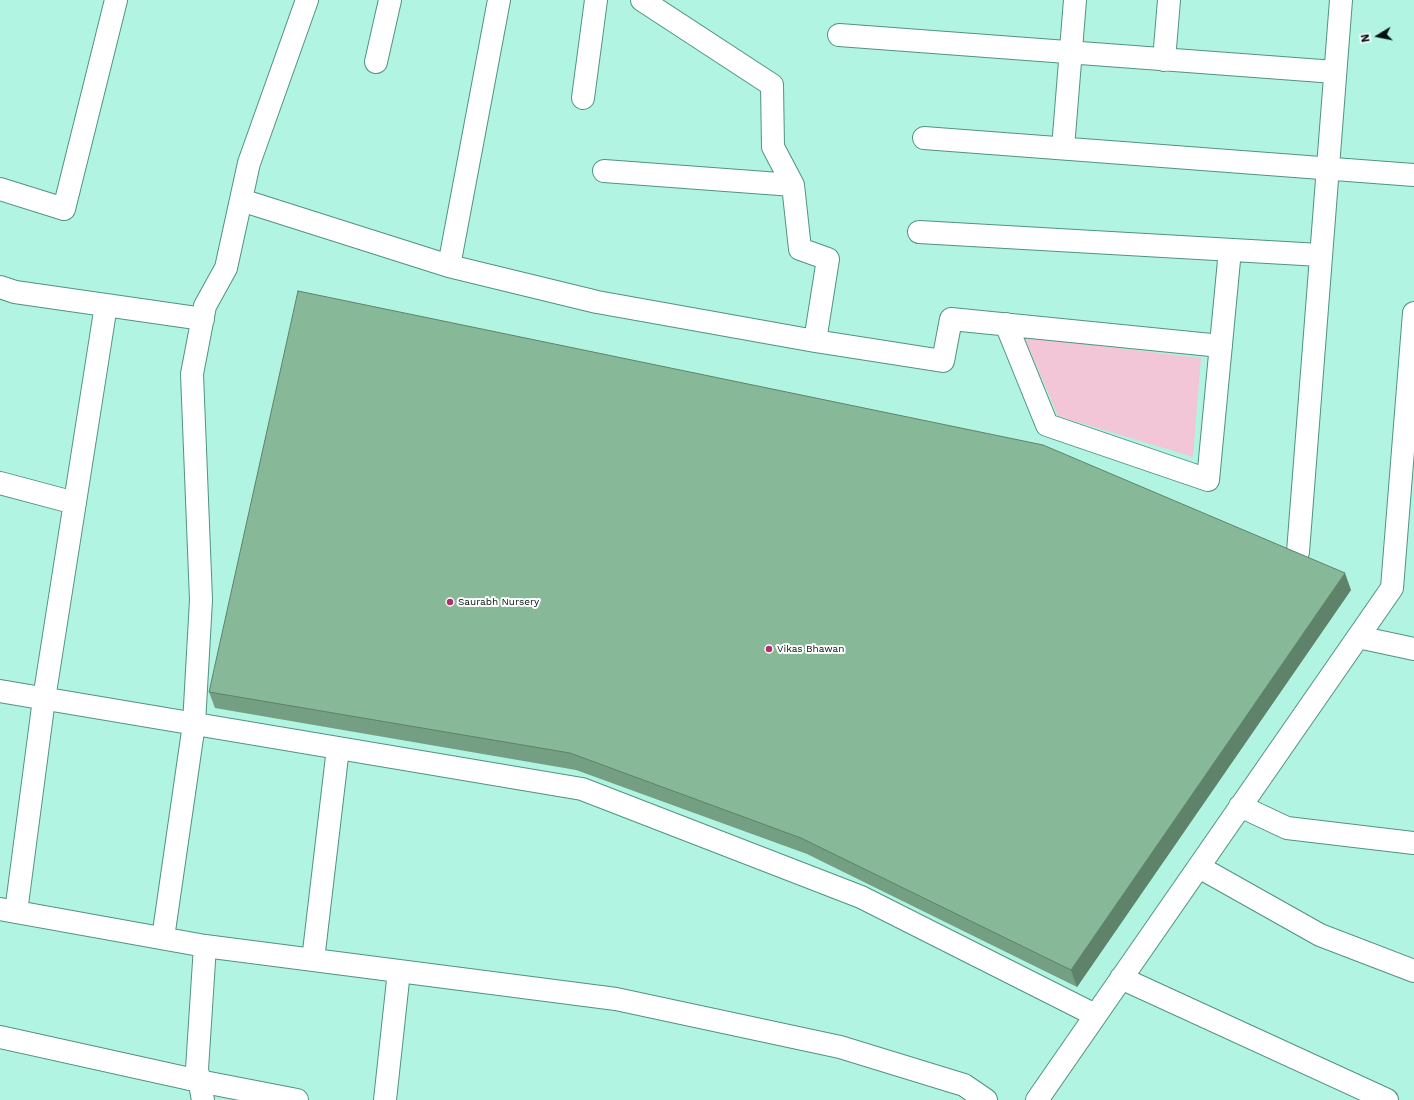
<!DOCTYPE html>
<html>
<head>
<meta charset="utf-8">
<style>
	body { margin:0 }
	#map { position:relative; width:1414px; height:1100px; overflow:hidden; background:#b2f4e2; font-family:"Work Sans",sans-serif }
	canvas { display:block }
	.north { position:absolute; left:1358px; top:16px; width:40px; height:40px; -webkit-text-stroke:3px #fff; paint-order:stroke; rotate:260deg; font-size:11px; font-weight:700; line-height:16px; text-align:center; color:#00130e }
	.north::after { content:''; display:block; margin:auto; width:14px; height:18px; background:#00130e; clip-path:polygon(50% 0,100% 100%,50% 72%,0 100%) }
</style>
</head>
<body>
<div id="map">
<canvas width="1414" height="1100"></canvas>
<div class="north">N</div>
</div>
<script>
const c = document.querySelector('canvas').getContext('2d');
c.lineJoin = 'round';
function fill(path, color) {
  c.fillStyle = color;
  c.fill(path, 'evenodd');
}
function poly(rows) {
  const path = new Path2D();
  for (const r of rows) {
    path.moveTo(r[0], r[1]);
    for (let i = 2; i < r.length; i += 2) path.lineTo(r[i], r[i + 1]);
  }
  return path;
}
function strokePath(path, color, width, dash) {
  c.strokeStyle = color;
  c.lineWidth = width;
  c.lineCap = dash ? 'butt' : 'round';
  c.setLineDash(dash || []);
  c.stroke(path);
}
function write(font, color, halo, rows, align = 'center') {
  c.font = font + ' "Work Sans",sans-serif';
  c.lineWidth = 4;
  c.setLineDash([]);
  c.textBaseline = 'middle';
  c.strokeStyle = halo;
  c.fillStyle = color;
  for (const [text, x, y, turn = 0] of rows) {
    c.save();
    c.translate(x, y);
    c.rotate((+turn || 0) * Math.PI / 180);
    c.textAlign = isNaN(turn) ? turn : align;
    if (halo) c.strokeText(text, 0, 0);
    c.fillText(text, 0, 0);
    c.restore();
  }
}
const green = poly([
	[1024,337,1201,358,1193,457,1058,416]
]);
const minor = poly([
	[642,0,772,85,773,147,793,185,800,249,828,259,815,341],
	[839,35,1335,72],
	[1164,60,1169,0],
	[376,62,390,0],
	[583,98,596,0],
	[924,138,1414,175],
	[1063,148,1075,0],
	[604,171,793,185],
	[0,189,64,209,116,0],
	[241,200,449,266,499,0],
	[919,232,1320,255],
	[449,266,597,302,815,341,943,361,951,319,1221,346],
	[0,287,15,292,203,319],
	[1006,324,1047,425,1208,480,1230,250],
	[0,483,75,503],
	[1298,552,1341,0],
	[1358,637,1414,649],
	[0,691,582,789,861,897,1095,1015],
	[1240,806,1287,828,1414,843],
	[1199,867,1320,935,1414,971],
	[0,909,205,946,616,999,840,1047,964,1085,986,1100],
	[16,912,44,699,106,305],
	[163,938,194,724,201,600,192,374,205,306,226,268,249,163,307,0],
	[313,960,338,748],
	[1121,978,1387,1100],
	[0,1037,199,1081,297,1100],
	[203,1100,197,1069,205,946],
	[385,1100,399,971],
	[1037,1100,1392,588,1414,313]
]);
const wall = poly([
	[1351,590,1077,987,807,854,576,770,215,708,209,692]
]);
const shadedWall = poly([
	[1345,573,1351,590,1077,987,1071,970]
]);
const building = poly([
	[298,291,1043,445,1345,573,1071,970,801,838,570,753,209,692,298,291]
]);
const markers = [
	[450,602,4,"#b42d6f"],
	[769,649,4,"#b42d6f"]
];
const poiNames = [
	["Saurabh Nursery",458,602],
	["Vikas Bhawan",777,649]
];
fill(green, '#f2c6d6');
strokePath(minor, '#529281', 24);
strokePath(minor, '#fff', 22);
fill(wall, '#749f83');
fill(shadedWall, '#5e826a');
fill(building, '#87b998');
strokePath(building, '#5e826a', 1);
for (const [x, y, r, color] of markers) {
  const dot = new Path2D();
  dot.arc(x, y, r, 0, 2 * Math.PI);
  c.fillStyle = color;
  c.fill(dot);
  strokePath(dot, '#fff', 1.5);
}
write('10px', '#00130e', '#fff', poiNames, 'left');
</script>
</body>
</html>
